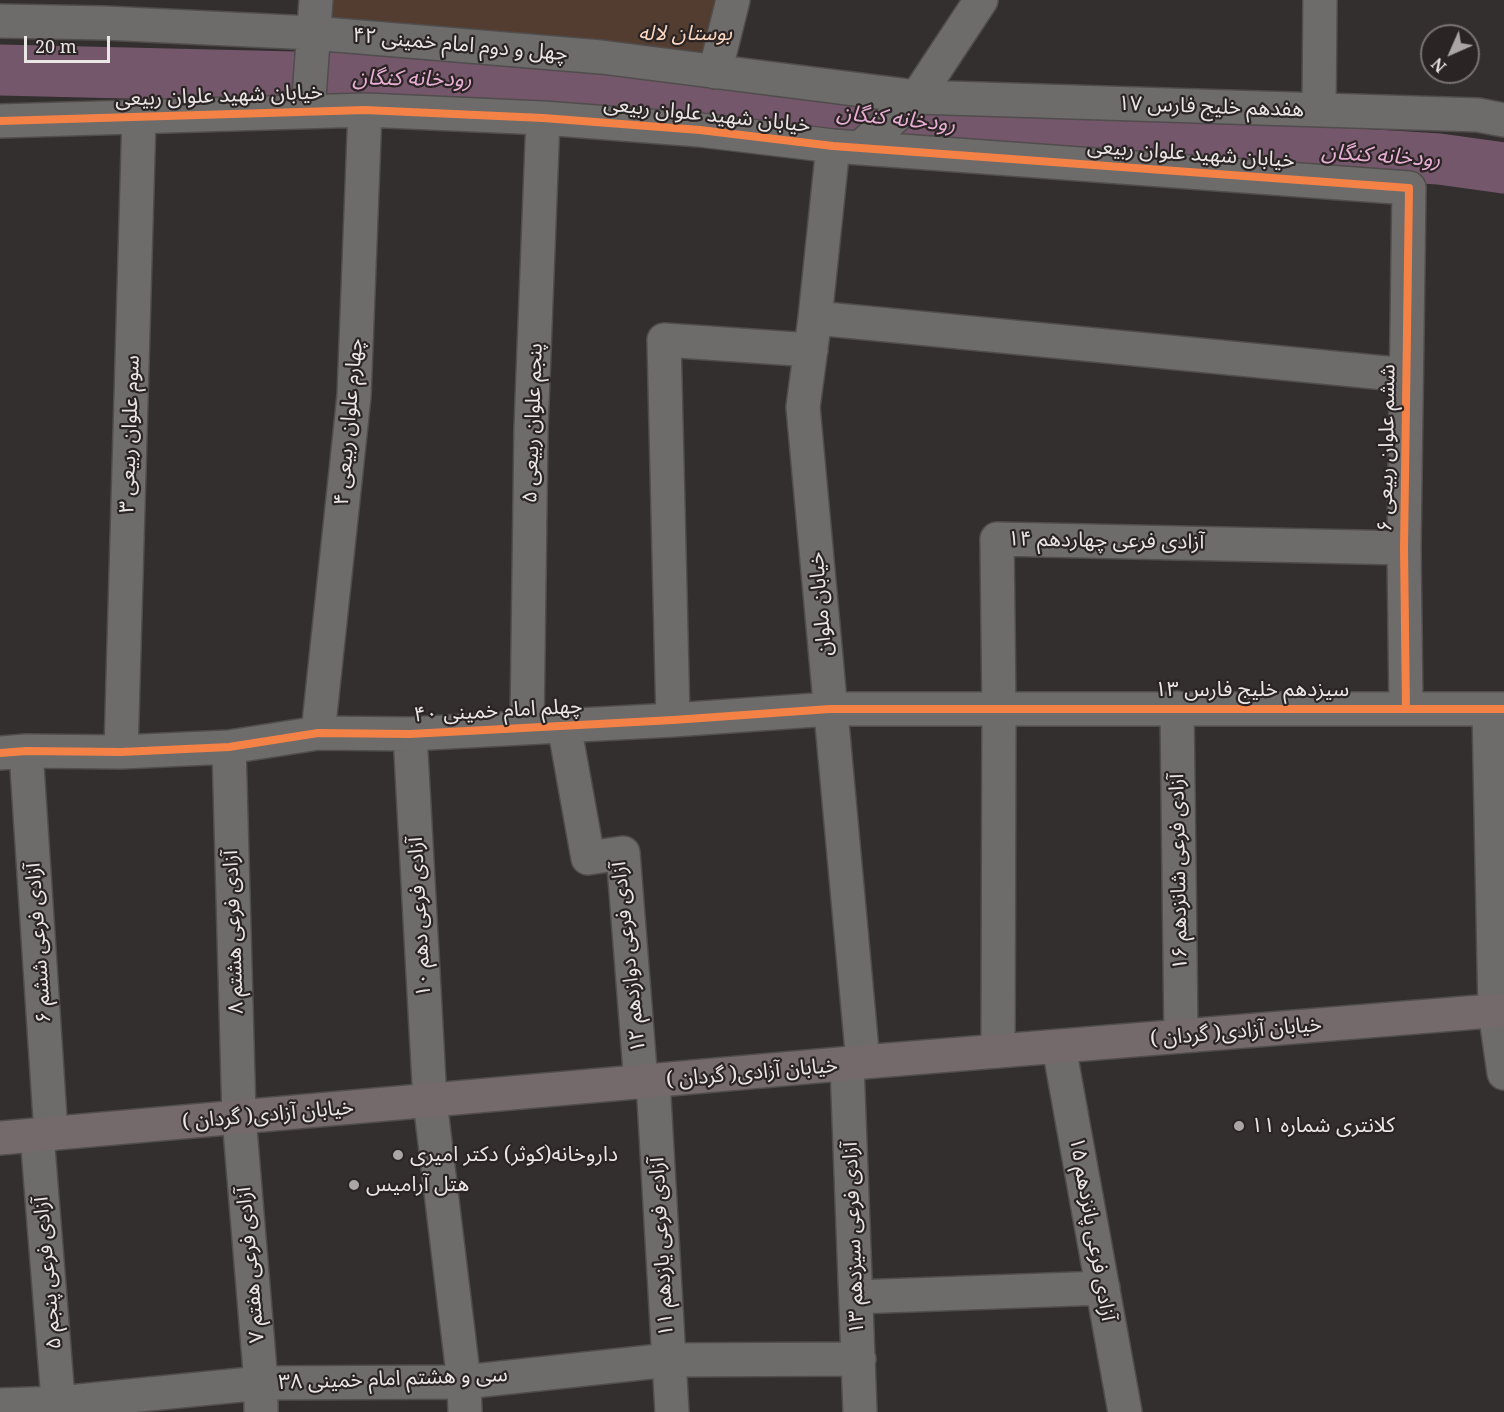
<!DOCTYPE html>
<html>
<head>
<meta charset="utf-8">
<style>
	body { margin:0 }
	#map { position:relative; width:1504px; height:1412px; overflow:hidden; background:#332f2f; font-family:"Noto Serif",serif }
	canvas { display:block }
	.north { position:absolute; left:1420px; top:24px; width:60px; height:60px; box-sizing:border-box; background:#2b2424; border:2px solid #787272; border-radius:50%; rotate:225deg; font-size:16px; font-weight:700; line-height:24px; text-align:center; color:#ebe6e6 }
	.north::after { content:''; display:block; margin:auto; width:21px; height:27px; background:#aba6a6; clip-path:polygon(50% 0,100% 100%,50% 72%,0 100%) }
	.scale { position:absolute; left:24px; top:36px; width:86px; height:27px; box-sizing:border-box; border:3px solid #ebe6e6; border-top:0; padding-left:8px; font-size:18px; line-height:21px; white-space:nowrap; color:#ebe6e6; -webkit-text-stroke:4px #2b2424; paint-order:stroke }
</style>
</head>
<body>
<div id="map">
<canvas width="1504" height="1412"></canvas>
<div class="north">N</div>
<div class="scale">20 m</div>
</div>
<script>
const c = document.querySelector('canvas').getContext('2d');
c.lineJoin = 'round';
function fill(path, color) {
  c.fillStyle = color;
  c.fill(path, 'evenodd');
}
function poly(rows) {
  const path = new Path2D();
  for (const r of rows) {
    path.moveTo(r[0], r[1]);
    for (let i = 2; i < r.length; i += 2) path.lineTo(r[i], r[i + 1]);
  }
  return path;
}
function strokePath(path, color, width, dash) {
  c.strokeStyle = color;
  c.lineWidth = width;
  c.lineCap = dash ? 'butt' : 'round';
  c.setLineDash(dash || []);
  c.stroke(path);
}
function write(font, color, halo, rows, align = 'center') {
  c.font = font + ' "Noto Serif","Noto Sans Arabic",serif';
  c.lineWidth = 4.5;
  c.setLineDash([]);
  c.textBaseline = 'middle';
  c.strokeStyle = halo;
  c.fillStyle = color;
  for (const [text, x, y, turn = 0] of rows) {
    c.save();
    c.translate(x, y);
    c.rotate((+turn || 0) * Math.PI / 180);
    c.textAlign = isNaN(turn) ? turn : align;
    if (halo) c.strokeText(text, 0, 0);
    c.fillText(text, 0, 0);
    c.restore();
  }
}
const green = poly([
	[316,0,729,0,715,72,312,33]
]);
const river = poly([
	[0,70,549,83,1067,136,1439,159,1504,168]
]);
const minor = poly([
	[0,21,105,23,312,33,601,57,917,97,1478,115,1504,120],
	[715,72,733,0],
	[1319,110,1320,0],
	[308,111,316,0],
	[0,121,365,110,543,118,700,130,833,146,1409,188,1404,548,1406,709],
	[833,146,815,318,803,407,863,1062],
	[860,148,917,97,981,0],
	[815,318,1406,375],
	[1177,708,1181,1036],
	[1489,709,1495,1011,1504,1073],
	[673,720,664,340,811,350],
	[564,725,588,858,623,853,641,1083],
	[527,727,531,428,543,118],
	[318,733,354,396,365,110],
	[410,734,430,1101,464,1382,465,1412],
	[229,747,239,1117,261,1383,261,1412],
	[26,751,51,1134],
	[121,752,139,116],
	[0,753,26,751,121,752,229,747,318,733,410,734,673,720,830,709,1504,709],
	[1059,1047,1125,1412],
	[998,1051,999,709,997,539,1404,548],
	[847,1065,860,1412],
	[653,1081,672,1412],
	[37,1135,59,1412],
	[856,1297,1103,1288],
	[0,1405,59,1403,261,1383,464,1382,669,1360,859,1359]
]);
const major = poly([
	[0,1138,863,1062,1504,1010]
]);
const cycleway = poly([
	[0,121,365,110,543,118,700,130,833,146,1409,188,1404,548,1406,709],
	[0,753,26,751,121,752,229,747,318,733,410,734,673,720,830,709,1504,709]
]);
const markers = [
	[1239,1126,6,"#aba6a6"],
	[398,1155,6,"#aba6a6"],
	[354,1185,6,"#aba6a6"]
];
const parkNames = [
	["بوستان لاله",685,34]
];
const streetNames = [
	["چهل و دوم امام خمینی ۴۲",460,45,5],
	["خیابان شهید علوان ربیعی",219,96,-2],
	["هفدهم خلیج فارس ۱۷",1211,107,2],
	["خیابان شهید علوان ربیعی",707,115,6],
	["خیابان شهید علوان ربیعی",1191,154,4],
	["چهارم علوان ربیعی ۴",349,422,-85],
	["پنجم علوان ربیعی ۵",533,423,-88],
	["سوم علوان ربیعی ۳",130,434,-88],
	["ششم علوان ربیعی ۶",1387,448,-89],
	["آزادی فرعی چهاردهم ۱۴",1106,541,1],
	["خیابان ملوان",821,604,-95],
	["سیزدهم خلیج فارس ۱۳",1252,690],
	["چهلم امام خمینی ۴۰",498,711,-3],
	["آزادی فرعی شانزدهم ۱۶",1179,872,-91],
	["آزادی فرعی دهم ۱۰",420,917,-93],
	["آزادی فرعی هشتم ۸",234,932,-92],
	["آزادی فرعی ششم ۶",39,943,-94],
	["آزادی فرعی دوازدهم ۱۲",629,957,-96],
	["خیابان آزادی( گردان )",1236,1032,-5],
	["خیابان آزادی( گردان )",752,1073,-5],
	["خیابان آزادی( گردان )",268,1115,-5],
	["آزادی فرعی پانزدهم ۱۵",1092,1229,80],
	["آزادی فرعی سیزدهم ۱۳",854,1238,-92],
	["آزادی فرعی یازدهم ۱۱",662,1247,-93],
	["آزادی فرعی هفتم ۷",251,1265,-95],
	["آزادی فرعی پنجم ۵",48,1273,-95],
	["سی و هشتم امام خمینی ۳۸",393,1379,-2]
];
const poiNames = [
	["کلانتری شماره ۱۱",1251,1126],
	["داروخانه(کوثر) دکتر امیری",410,1155],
	["هتل آرامیس",366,1185]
];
const waterNames = [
	["رودخانه کنگان",412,79,1],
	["رودخانه کنگان",896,119,6],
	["رودخانه کنگان",1381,156,4]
];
fill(green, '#523d30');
strokePath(river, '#75576b', 51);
strokePath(minor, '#514d4d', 36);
strokePath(major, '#514d4d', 36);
strokePath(minor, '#6e6b6b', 33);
strokePath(major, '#746a6c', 33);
strokePath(cycleway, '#f48246', 8);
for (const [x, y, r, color] of markers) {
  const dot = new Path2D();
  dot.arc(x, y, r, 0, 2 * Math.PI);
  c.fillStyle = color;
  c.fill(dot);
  strokePath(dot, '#2b2424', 2);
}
write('italic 21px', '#f9d4be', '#2b2424', parkNames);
write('21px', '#ebe6e6', '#2b2424', streetNames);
write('21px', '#ebe6e6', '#2b2424', poiNames, 'left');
write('italic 22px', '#e7add4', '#2b2424', waterNames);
</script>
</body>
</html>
